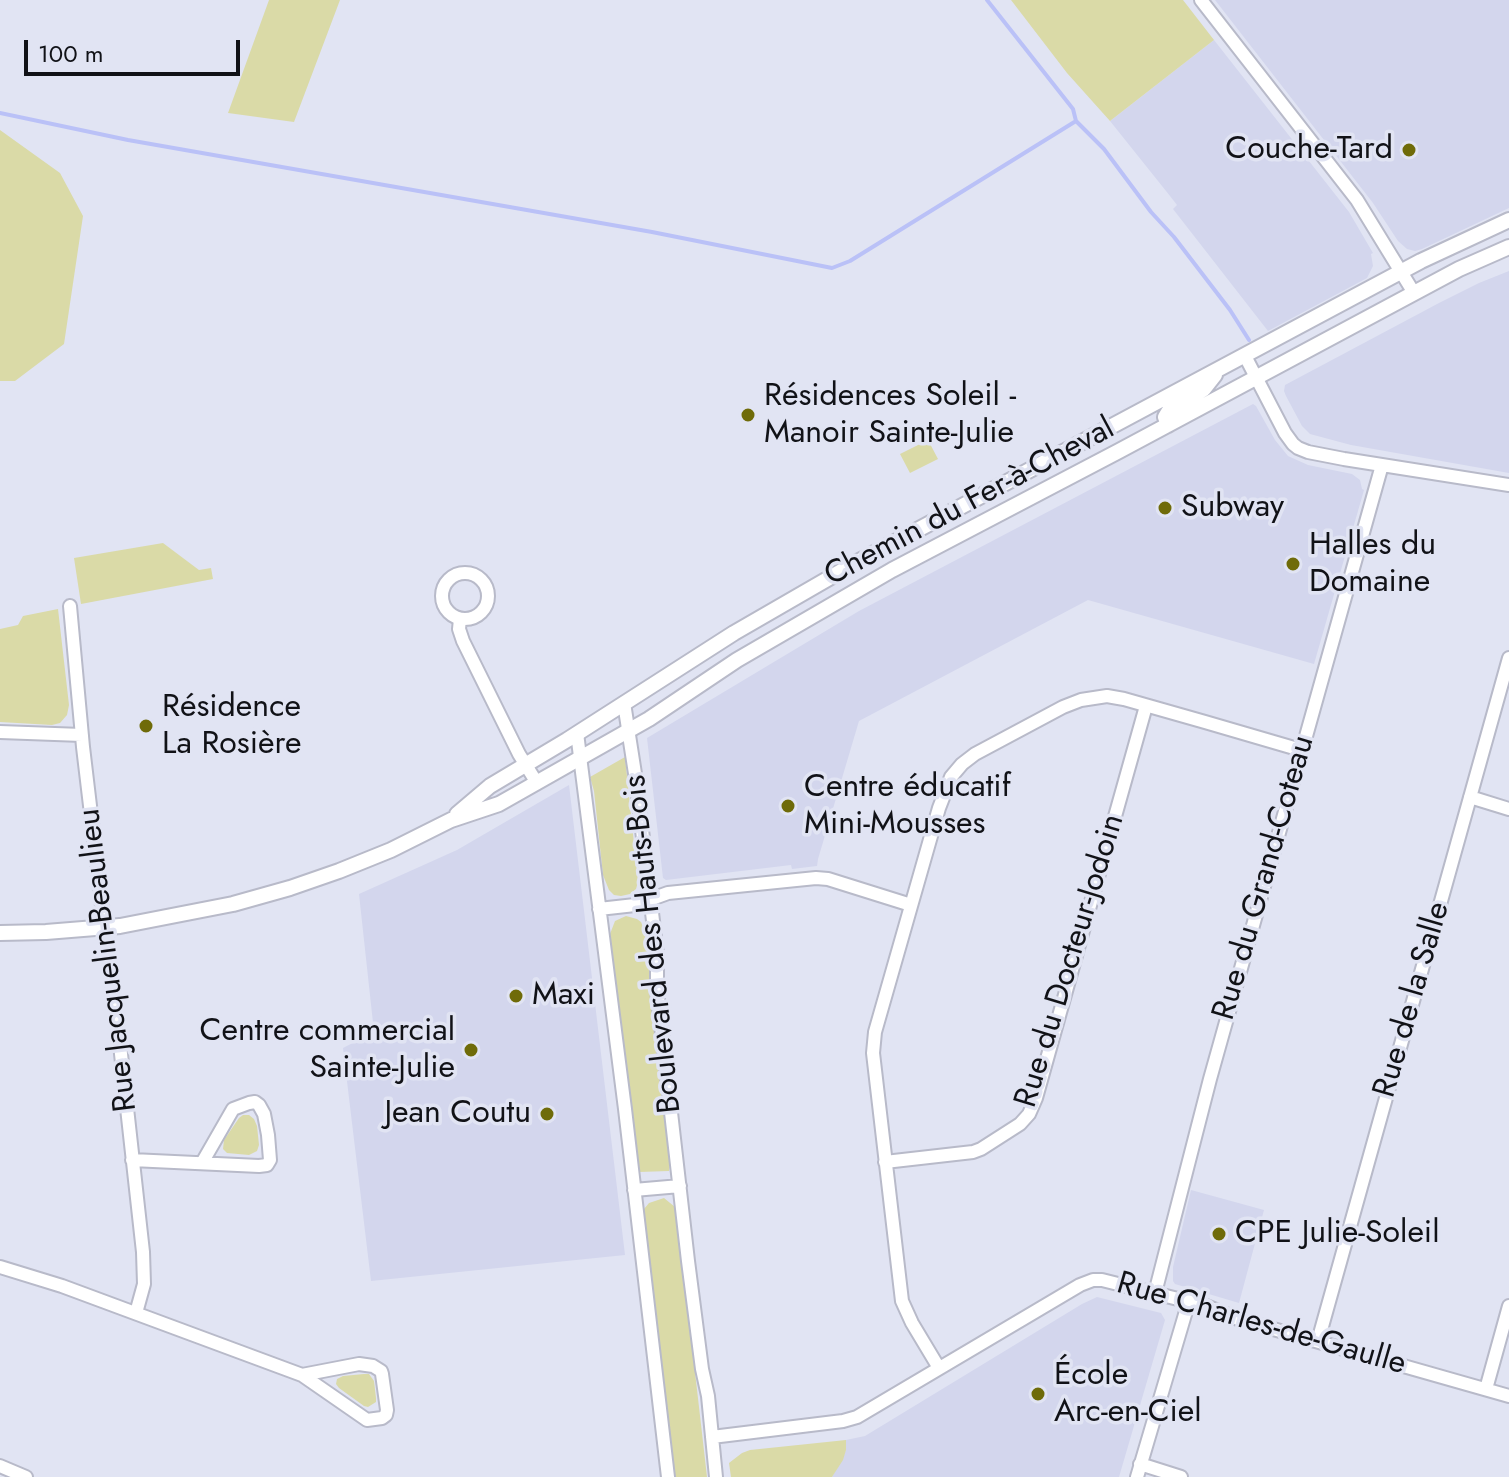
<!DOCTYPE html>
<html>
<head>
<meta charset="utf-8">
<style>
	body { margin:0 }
	#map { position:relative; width:1509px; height:1477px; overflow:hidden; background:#e1e4f3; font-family:Jost,sans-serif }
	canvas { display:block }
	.scale { position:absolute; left:24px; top:40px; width:216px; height:36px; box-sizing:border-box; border:4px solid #111217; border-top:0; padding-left:10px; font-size:24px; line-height:28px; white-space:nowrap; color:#111217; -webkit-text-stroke:6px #e1e4f3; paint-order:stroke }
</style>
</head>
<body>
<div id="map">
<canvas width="1509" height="1477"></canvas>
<div class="scale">100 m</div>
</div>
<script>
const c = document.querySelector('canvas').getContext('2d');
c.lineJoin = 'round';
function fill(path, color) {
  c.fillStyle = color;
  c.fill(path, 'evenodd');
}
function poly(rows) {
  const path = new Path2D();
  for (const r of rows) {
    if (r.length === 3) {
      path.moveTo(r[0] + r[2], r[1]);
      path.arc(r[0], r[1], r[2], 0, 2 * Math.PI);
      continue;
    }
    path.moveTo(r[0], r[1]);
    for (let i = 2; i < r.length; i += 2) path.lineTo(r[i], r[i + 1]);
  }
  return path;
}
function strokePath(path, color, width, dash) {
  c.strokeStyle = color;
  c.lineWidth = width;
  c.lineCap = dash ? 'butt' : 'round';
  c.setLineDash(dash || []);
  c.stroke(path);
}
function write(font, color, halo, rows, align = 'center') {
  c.font = font + ' Jost,sans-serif';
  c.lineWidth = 7;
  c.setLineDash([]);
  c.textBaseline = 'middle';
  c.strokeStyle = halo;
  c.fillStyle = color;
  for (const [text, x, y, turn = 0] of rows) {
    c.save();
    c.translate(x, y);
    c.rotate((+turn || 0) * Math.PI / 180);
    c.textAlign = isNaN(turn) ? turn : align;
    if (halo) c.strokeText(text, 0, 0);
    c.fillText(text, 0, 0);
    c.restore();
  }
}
const built = poly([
	[1215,0,1509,0,1509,208,1422,249,1415,251,1407,249,1398,241,1373,203],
	[1214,40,1349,212,1373,253,1371,254,1373,266,1367,278,1268,331,1173,209,1177,205,1170,196,1110,121],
	[1509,271,1509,473,1351,445,1310,434,1302,426,1286,396,1284,391,1285,385,1439,303,1479,283],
	[1253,404,1256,406,1275,440,1288,456,1308,465,1352,474,1360,480,1362,489,1364,490,1314,664,1088,600,859,721,818,859,817,866,792,869,791,865,666,880,663,878,647,738,859,611],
	[569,785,625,1255,371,1281,343,1048,374,1032,359,894,457,850],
	[1191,1190,1264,1210,1239,1303,1175,1284,1173,1281,1173,1267],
	[1097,1297,1161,1313,1165,1320,1119,1477,832,1477,846,1450,846,1440,865,1436,1082,1304]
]);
const green = poly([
	[269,0,340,0,294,122,228,113],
	[1011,0,1183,0,1214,40,1110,121,1067,73],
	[0,130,60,173,83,216,64,344,15,381,0,381],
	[928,440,938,459,910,473,900,454],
	[163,543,199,570,211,568,213,579,81,604,74,558],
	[58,609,69,705,67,715,60,723,52,725,0,722,0,629,18,625,23,616],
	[625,757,638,882,636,889,630,894,621,896,614,895,609,890,603,875,594,791,590,777],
	[626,916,637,919,641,922,646,934,671,1157,669,1171,639,1172,637,1166,610,934,615,921],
	[243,1115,249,1115,254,1119,257,1126,259,1145,257,1151,249,1155,227,1153,223,1149,224,1140,239,1118],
	[664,1198,675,1207,677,1215,707,1477,672,1477,642,1217,644,1209,649,1203],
	[364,1374,369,1374,374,1381,376,1398,376,1402,368,1407,364,1406,339,1388,336,1384,337,1379,343,1376],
	[846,1440,846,1450,843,1460,832,1477,731,1477,729,1463,742,1453,750,1450]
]);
const stream = poly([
	[0,113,128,140,652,232,832,268,850,261,1076,121,1073,109,987,0],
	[1076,121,1104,149,1151,212,1174,237,1230,310,1249,340]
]);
const minor = poly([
	[1201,0,1357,200,1414,293],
	[1245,356,1285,433,1293,444,1298,448,1308,452,1344,459,1509,485],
	[465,596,23],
	[70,606,83,747,101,898,118,1027,143,1252,144,1284,136,1313],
	[460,619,459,629,463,641,519,754,537,783],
	[624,703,636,780,657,954,657,990,688,1261,702,1369,708,1396,716,1477],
	[0,732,82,735],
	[577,733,625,1109,668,1477],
	[1470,797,1509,809],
	[599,909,635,905,668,893,816,878,828,879,911,905],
	[132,1160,259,1166,267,1165,270,1160,268,1135,264,1114,259,1105,255,1102,249,1103,233,1109,202,1163],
	[885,1162,973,1152,981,1149,1020,1124,1029,1114,1036,1098,1146,706],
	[634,1190,680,1186],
	[0,1267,62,1286,302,1375,367,1420,382,1418,386,1415,387,1410,382,1374,381,1371,373,1366,359,1364,302,1375],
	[1155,1293,1210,1079,1382,465],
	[1318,1341,1509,658],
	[939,1368,912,1323,902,1301,873,1053,875,1032,939,808,951,777,962,764,975,754,1063,707,1081,700,1107,696,1124,699,1205,722,1301,750],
	[1486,1389,1509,1306],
	[712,1437,843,1421,857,1417,1080,1285,1093,1280,1102,1280,1206,1306,1238,1319,1509,1396],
	[1140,1464,1181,1477],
	[0,1466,26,1477],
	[1137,1477,1189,1301]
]);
const tertiary = poly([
	[1168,425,1165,417,1168,412,1204,389,1215,375],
	[457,814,490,786,567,740,734,633,850,566,1421,261,1509,220],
	[0,933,46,932,120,926,233,904,290,888,339,871,391,850,451,820,499,804,649,719,737,660,892,570,1119,451,1459,269,1509,247]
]);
const markers = [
	[1409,150,8,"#6f6b09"],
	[748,415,8,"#6f6b09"],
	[1165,508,8,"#6f6b09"],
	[1293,564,8,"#6f6b09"],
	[146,726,8,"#6f6b09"],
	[788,806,8,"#6f6b09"],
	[516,996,8,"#6f6b09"],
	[471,1050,8,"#6f6b09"],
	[547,1114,8,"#6f6b09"],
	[1219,1234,8,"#6f6b09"],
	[1038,1394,8,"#6f6b09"]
];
const poiNames = [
	["Couche-Tard",1393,150,"right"],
	["Résidences Soleil -",764,397],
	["Manoir Sainte-Julie",764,434],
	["Subway",1181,508],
	["Halles du",1309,546],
	["Domaine",1309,583],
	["Résidence",162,708],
	["La Rosière",162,745],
	["Centre éducatif",804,788],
	["Mini-Mousses",804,825],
	["Maxi",532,996],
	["Centre commercial",455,1032,"right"],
	["Sainte-Julie",455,1069,"right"],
	["Jean Coutu",531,1114,"right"],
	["CPE Julie-Soleil",1235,1234],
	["École",1054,1376],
	["Arc-en-Ciel",1054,1413]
];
const streetNames = [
	["Chemin du Fer-à-Cheval",970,503,-28],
	["Rue du Grand-Coteau",1265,878,-74],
	["Boulevard des Hauts-Bois",654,944,-96],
	["Rue Jacquelin-Beaulieu",109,960,-97],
	["Rue du Docteur-Jodoin",1071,961,-73],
	["Rue de la Salle",1413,1000,-74],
	["Rue Charles-de-Gaulle",1261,1325,16]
];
fill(built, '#d3d6ed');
fill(green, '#dadaa7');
strokePath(stream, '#bac1f7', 4);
strokePath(minor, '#b8bac9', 16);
strokePath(tertiary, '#b8bac9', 18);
strokePath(minor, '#fff', 12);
strokePath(tertiary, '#fff', 14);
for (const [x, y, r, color] of markers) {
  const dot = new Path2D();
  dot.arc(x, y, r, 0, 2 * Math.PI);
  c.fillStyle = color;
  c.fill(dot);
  strokePath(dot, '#e1e4f3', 3);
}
write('32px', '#111217', '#e1e4f3', poiNames, 'left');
write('32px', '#111217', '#e1e4f3', streetNames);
</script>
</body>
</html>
